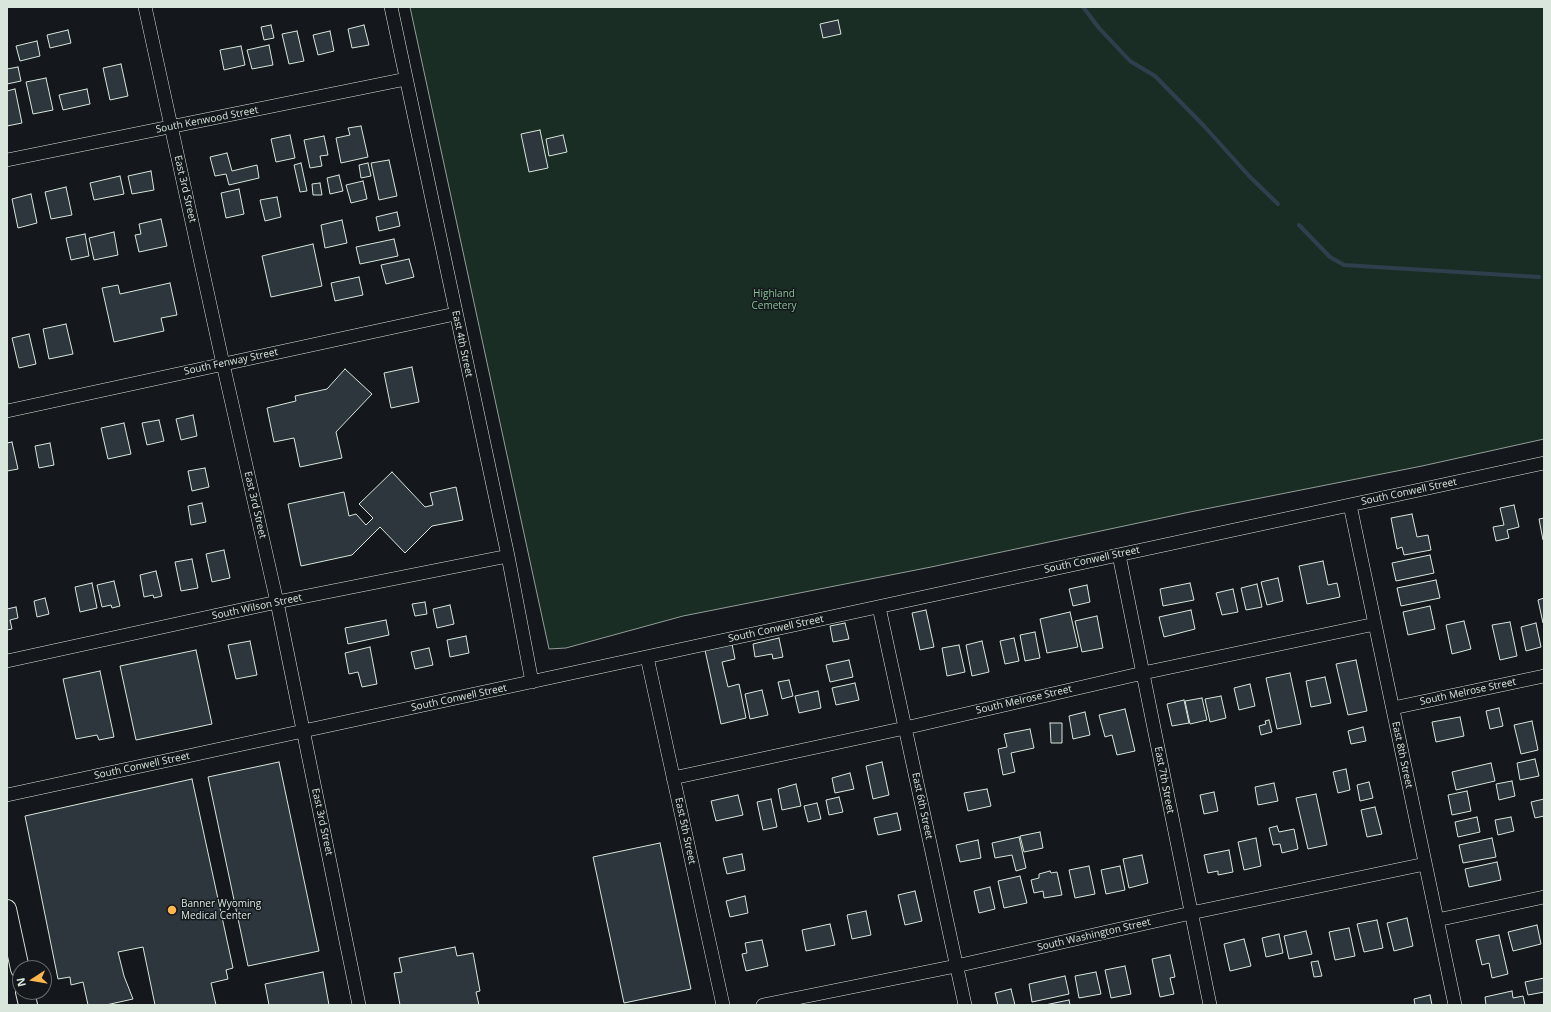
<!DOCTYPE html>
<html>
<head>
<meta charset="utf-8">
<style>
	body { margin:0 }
	#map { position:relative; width:1551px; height:1012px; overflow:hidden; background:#14181c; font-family:"Open Sans",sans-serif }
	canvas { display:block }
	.frame { position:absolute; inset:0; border:8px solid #d8e6dc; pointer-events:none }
	.north { position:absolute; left:12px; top:960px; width:40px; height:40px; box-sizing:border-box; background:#14181c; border:1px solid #626a69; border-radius:50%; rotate:258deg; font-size:11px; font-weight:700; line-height:16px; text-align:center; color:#d8e6dc }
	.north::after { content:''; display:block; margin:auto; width:14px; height:18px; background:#ffb74d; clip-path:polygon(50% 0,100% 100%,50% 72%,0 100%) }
</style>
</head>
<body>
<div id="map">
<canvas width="1551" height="1012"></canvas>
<div class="frame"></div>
<div class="north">N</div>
</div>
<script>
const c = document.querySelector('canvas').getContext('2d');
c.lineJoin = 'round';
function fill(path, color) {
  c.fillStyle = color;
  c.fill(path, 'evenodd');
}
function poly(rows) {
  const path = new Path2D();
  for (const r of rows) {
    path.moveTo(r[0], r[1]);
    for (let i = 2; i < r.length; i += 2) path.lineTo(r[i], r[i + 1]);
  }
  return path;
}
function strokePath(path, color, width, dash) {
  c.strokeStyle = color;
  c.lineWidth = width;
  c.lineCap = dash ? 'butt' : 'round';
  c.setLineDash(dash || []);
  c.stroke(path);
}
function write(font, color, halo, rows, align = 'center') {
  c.font = font + ' "Open Sans",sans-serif';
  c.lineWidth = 3;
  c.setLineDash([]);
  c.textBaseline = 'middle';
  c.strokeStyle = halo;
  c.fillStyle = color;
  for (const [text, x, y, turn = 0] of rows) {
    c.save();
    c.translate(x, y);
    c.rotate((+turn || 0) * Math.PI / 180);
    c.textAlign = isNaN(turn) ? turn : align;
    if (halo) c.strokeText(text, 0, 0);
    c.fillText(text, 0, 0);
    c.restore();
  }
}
const green = poly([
	[410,7,1544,7,1544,439,1422,466,1190,512,931,567,683,616,566,648,549,649,410,7]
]);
const stream = poly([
	[1083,7,1099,28,1130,61,1155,76,1204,126,1250,177,1278,204],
	[1299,225,1330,257,1344,265,1539,277]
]);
const building = poly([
	[838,20,841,34,823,38,820,24,838,20],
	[271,25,274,38,264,40,261,27,271,25],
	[364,25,369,45,352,48,348,29,364,25],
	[68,30,71,43,50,48,47,35,68,30],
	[297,31,304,61,289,64,282,34,297,31],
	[330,31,334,51,318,55,313,35,330,31],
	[37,41,40,56,20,61,16,46,37,41],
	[269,45,273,65,252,69,247,50,269,45],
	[241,46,245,65,224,70,220,50,241,46],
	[121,64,128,96,110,100,103,68,121,64],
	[18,67,21,81,7,84,7,69,18,67],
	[46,78,53,110,33,114,26,82,46,78],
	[15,89,22,123,7,126,7,91,15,89],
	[87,89,90,104,63,110,59,95,87,89],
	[361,126,368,157,341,163,336,138,350,135,348,128,361,126],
	[540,130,548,168,529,172,521,134,540,130],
	[290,135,295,158,276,162,271,139,290,135],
	[563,135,567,152,549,156,546,139,563,135],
	[324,136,328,155,320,156,322,166,310,168,304,140,324,136],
	[227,153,232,171,257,165,259,178,229,185,226,174,215,176,210,157,227,153],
	[389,160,397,196,379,200,371,163,389,160],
	[301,163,307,191,300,192,294,165,301,163],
	[368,163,371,176,361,178,359,165,368,163],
	[151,171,154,190,132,194,128,176,151,171],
	[339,175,343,191,330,194,327,178,339,175],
	[120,176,124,194,94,200,90,183,120,176],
	[363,181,367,199,351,203,346,185,363,181],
	[320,183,322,195,313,195,312,184,320,183],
	[66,187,72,215,51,219,45,192,66,187],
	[239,189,244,214,226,218,221,193,239,189],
	[31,194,37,223,18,228,12,199,31,194],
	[277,197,281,217,265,221,260,200,277,197],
	[397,212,400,226,379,231,376,217,397,212],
	[161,219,167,246,139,252,135,235,141,234,139,224,161,219],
	[342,220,347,243,325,248,321,225,342,220],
	[114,232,118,255,94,260,89,238,114,232],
	[85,234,89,256,71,260,66,238,85,234],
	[394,239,398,256,360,264,356,247,394,239],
	[313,244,322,286,271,297,262,256,313,244],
	[409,259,414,277,386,284,381,265,409,259],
	[359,277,363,295,335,301,331,283,359,277],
	[170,283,177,315,161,318,164,331,114,342,102,288,118,285,120,294,170,283],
	[66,324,73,354,49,359,43,329,66,324],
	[29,334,36,364,19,368,12,338,29,334],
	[412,367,419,402,391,408,384,373,412,367],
	[345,369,372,394,336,432,342,458,300,467,294,438,274,442,267,408,296,401,295,396,327,389,345,369],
	[193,415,197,436,181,440,176,419,193,415],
	[159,420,164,441,147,445,142,423,159,420],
	[124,423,131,454,108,459,101,428,124,423],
	[12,442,18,469,7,471,7,443,12,442],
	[50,443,54,465,39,468,35,446,50,443],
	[205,468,209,487,192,491,188,471,205,468],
	[392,472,425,507,433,505,430,493,456,487,463,520,432,526,405,553,380,527,352,555,301,566,288,504,344,492,349,516,356,514,366,525,373,518,359,504,392,472],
	[202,503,206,522,191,525,188,506,202,503],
	[1514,505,1519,527,1507,530,1509,538,1496,541,1493,527,1504,525,1500,508,1514,505],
	[1412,514,1417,537,1428,535,1431,550,1404,555,1402,547,1397,549,1391,518,1412,514],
	[1544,518,1544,539,1543,540,1539,519,1544,518],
	[224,550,230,578,212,582,206,554,224,550],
	[1430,555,1434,573,1396,581,1392,563,1430,555],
	[192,559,198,588,181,591,175,562,192,559],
	[1323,561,1328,585,1337,583,1340,597,1307,604,1299,566,1323,561],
	[156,571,162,596,154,598,153,595,144,597,140,575,156,571],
	[1278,578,1283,601,1267,605,1261,582,1278,578],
	[1436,580,1440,598,1401,606,1397,588,1436,580],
	[114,581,120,606,112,608,111,605,102,607,97,585,114,581],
	[92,583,97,608,80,612,75,587,92,583],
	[1190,583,1194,600,1163,606,1160,589,1190,583],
	[1257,584,1262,607,1246,610,1241,588,1257,584],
	[1087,585,1090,602,1073,606,1069,589,1087,585],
	[1233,589,1238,612,1222,615,1216,593,1233,589],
	[45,598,49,614,37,617,34,601,45,598],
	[1544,598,1544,623,1543,623,1538,600,1544,598],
	[425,602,427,614,415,616,412,604,425,602],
	[450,605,454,624,437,628,433,609,450,605],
	[1430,606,1435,629,1408,635,1403,612,1430,606],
	[16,607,18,618,10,620,12,629,7,630,7,609,16,607],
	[926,610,934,647,920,650,912,613,926,610],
	[1191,610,1195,629,1164,637,1159,617,1191,610],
	[1070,612,1078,647,1047,653,1040,619,1070,612],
	[1097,616,1103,648,1082,652,1075,621,1097,616],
	[386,620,389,635,348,644,345,628,386,620],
	[1464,621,1471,649,1452,654,1446,625,1464,621],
	[1510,622,1517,656,1500,660,1492,625,1510,622],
	[845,623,849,639,833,642,830,626,845,623],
	[1536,623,1541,647,1526,651,1521,627,1536,623],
	[1035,632,1040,658,1025,661,1020,635,1035,632],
	[466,636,469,653,450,657,447,640,466,636],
	[779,638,783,657,773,659,772,654,755,657,753,644,779,638],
	[1014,638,1019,661,1005,664,1000,641,1014,638],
	[250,641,257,675,236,679,228,645,250,641],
	[982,641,989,672,972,676,966,645,982,641],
	[732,644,735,659,722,662,728,687,739,684,746,718,721,724,705,650,732,644],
	[959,645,965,672,947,676,942,648,959,645],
	[370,647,377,684,362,687,358,672,349,674,345,653,370,647],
	[429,648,433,665,415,669,411,652,429,648],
	[196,650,212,724,136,740,120,666,196,650],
	[849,660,853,677,830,682,826,665,849,660],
	[1356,660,1367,711,1348,715,1336,664,1356,660],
	[100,671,114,737,99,740,97,735,76,739,63,679,100,671],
	[1290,673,1301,724,1277,729,1266,678,1290,673],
	[1325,677,1331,703,1311,707,1306,681,1325,677],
	[789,680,793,696,782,699,778,682,789,680],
	[855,683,859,700,836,705,832,688,855,683],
	[1250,684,1255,706,1239,710,1234,688,1250,684],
	[762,690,768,715,750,719,745,694,762,690],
	[818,691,821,708,799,713,795,696,818,691],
	[1221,696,1226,718,1210,722,1205,699,1221,696],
	[1202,698,1207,720,1190,724,1185,701,1202,698],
	[1184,700,1189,723,1172,726,1167,704,1184,700],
	[1499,708,1503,726,1490,729,1486,711,1499,708],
	[1125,709,1135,751,1117,755,1112,735,1105,737,1099,715,1125,709],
	[1085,712,1090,735,1073,739,1069,716,1085,712],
	[1460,717,1464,736,1436,742,1432,722,1460,717],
	[1269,720,1272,732,1261,735,1259,726,1266,724,1265,721,1269,720],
	[1532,721,1538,750,1521,754,1514,725,1532,721],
	[1050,723,1062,723,1062,743,1051,743,1050,723],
	[1363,727,1366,741,1351,744,1348,731,1363,727],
	[1030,729,1034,748,1011,753,1015,772,1003,775,998,749,1007,747,1004,734,1030,729],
	[1535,759,1539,776,1520,780,1517,763,1535,759],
	[279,762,319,951,248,966,208,777,279,762],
	[882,762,889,795,873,799,866,766,882,762],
	[1491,763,1495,781,1456,790,1452,772,1491,763],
	[1346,769,1350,790,1338,793,1333,772,1346,769],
	[850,773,854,789,835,793,832,778,850,773],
	[192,779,233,968,226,970,228,979,211,983,216,1005,155,1005,143,947,118,952,124,976,133,999,106,1005,88,1005,83,982,71,985,70,977,58,979,25,816,192,779],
	[1512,781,1515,796,1499,800,1496,784,1512,781],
	[1369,782,1373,798,1360,801,1357,785,1369,782],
	[1274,783,1278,801,1258,805,1255,787,1274,783],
	[796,784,801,806,782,810,778,789,796,784],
	[987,789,991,806,968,811,964,793,987,789],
	[1467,791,1471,811,1452,815,1448,795,1467,791],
	[1214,792,1218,811,1204,814,1200,795,1214,792],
	[1316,794,1327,845,1308,849,1296,798,1316,794],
	[738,795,743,815,716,821,711,801,738,795],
	[839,797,843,812,829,815,826,800,839,797],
	[771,799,777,827,763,830,757,802,771,799],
	[1544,799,1544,816,1535,818,1531,802,1544,799],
	[817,803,821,819,808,822,804,806,817,803],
	[1375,807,1382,834,1367,837,1361,810,1375,807],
	[897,813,901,830,878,835,874,818,897,813],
	[1477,817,1480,832,1458,837,1455,822,1477,817],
	[1511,817,1514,831,1498,835,1495,820,1511,817],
	[1277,826,1279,832,1294,829,1298,849,1282,853,1280,844,1273,845,1269,828,1277,826],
	[1040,832,1043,848,1024,852,1020,836,1040,832],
	[1019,837,1026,868,1016,871,1012,855,995,858,992,843,1019,837],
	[1256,838,1261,866,1244,870,1238,842,1256,838],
	[1492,838,1496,857,1463,863,1459,845,1492,838],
	[978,840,981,858,960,862,956,845,978,840],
	[660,843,691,989,624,1003,593,857,660,843],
	[1229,850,1233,872,1218,875,1218,871,1208,873,1204,855,1229,850],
	[742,854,745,870,727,874,723,858,742,854],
	[1142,855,1148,883,1129,888,1123,859,1142,855],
	[1497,862,1501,880,1469,887,1465,869,1497,862],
	[1089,866,1095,894,1075,898,1069,870,1089,866],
	[1120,866,1125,890,1106,894,1101,870,1120,866],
	[1050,871,1051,873,1057,872,1062,895,1044,898,1043,891,1034,893,1031,880,1039,878,1039,874,1050,871],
	[1020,876,1027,903,1004,908,998,881,1020,876],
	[990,887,995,909,979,913,974,891,990,887],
	[915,891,922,921,905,925,898,895,915,891],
	[745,896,748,913,730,917,726,901,745,896],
	[866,911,871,935,852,939,847,915,866,911],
	[1407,918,1413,946,1394,951,1387,923,1407,918],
	[1377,920,1383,948,1364,952,1357,924,1377,920],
	[830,924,835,945,806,951,802,930,830,924],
	[1537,925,1541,944,1513,951,1508,932,1537,925],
	[1349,928,1355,956,1335,960,1329,932,1349,928],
	[1306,931,1312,954,1289,959,1284,936,1306,931],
	[1279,934,1283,953,1266,957,1262,938,1279,934],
	[1499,935,1508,974,1492,978,1489,963,1482,965,1476,940,1499,935],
	[1244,939,1251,966,1230,971,1224,944,1244,939],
	[762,940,768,966,746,971,742,954,747,953,745,943,762,940],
	[455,947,457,956,473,953,480,991,476,992,479,1005,400,1005,394,973,402,972,399,958,455,947],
	[1170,955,1175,977,1170,978,1174,994,1160,997,1152,959,1170,955],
	[1318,961,1322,976,1314,977,1311,962,1318,961],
	[1125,966,1131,994,1111,998,1105,970,1125,966],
	[323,972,329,1005,269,1005,265,984,323,972],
	[1096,972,1101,994,1079,998,1075,976,1096,972],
	[1065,976,1069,994,1032,1002,1029,984,1065,976],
	[1544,978,1544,992,1528,995,1525,982,1544,978],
	[1011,989,1015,1005,998,1005,995,993,1011,989],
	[1512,991,1513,998,1523,996,1525,1005,1486,1005,1485,997,1512,991],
	[1430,995,1432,1005,1415,1005,1414,999,1430,995],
	[1069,1000,1070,1005,1045,1005,1069,1000]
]);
const street = poly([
	[145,7,223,364,277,602,359,1005],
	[391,7,508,556,532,682],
	[7,160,406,79],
	[7,411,455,314],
	[1350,505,1455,1005],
	[1119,555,1210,1005],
	[879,607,965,1005],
	[647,657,723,1005],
	[7,661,277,602,508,556],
	[1393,708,1544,676],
	[673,778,905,728,1143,673,1375,624],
	[7,795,1544,463],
	[1437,920,1544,897],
	[763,1005,956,966,1191,913,1425,864]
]);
const secondary = poly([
	[7,909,20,969],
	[25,992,28,1005]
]);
const markers = [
	[172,910,5,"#ffb74d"]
];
const streetNames = [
	["South Kenwood Street",207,120,-11],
	["East 3rd Street",185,189,77],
	["East 4th Street",462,344,78],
	["South Fenway Street",231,362,-12],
	["South Conwell Street",1409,492,-12],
	["East 3rd Street",255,505,77],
	["South Conwell Street",1092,560,-12],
	["South Wilson Street",257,607,-12],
	["South Conwell Street",776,629,-12],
	["South Melrose Street",1468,692,-12],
	["South Conwell Street",459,698,-12],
	["South Melrose Street",1024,700,-13],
	["East 8th Street",1402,755,78],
	["South Conwell Street",142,766,-12],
	["East 7th Street",1164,780,79],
	["East 6th Street",922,806,78],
	["East 3rd Street",322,822,78],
	["East 5th Street",685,831,78],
	["South Washington Street",1094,935,-13]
];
const parkNames = [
	["Highland",774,294],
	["Cemetery",774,306]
];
const poiNames = [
	["Banner Wyoming",181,904],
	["Medical Center",181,916]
];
fill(green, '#1a2d24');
strokePath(green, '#939e99', 1);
strokePath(stream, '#2f3f4d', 4);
fill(building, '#2c363c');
strokePath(building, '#d8e6dc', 1);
strokePath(street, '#d8e6dc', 14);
strokePath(secondary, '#d8e6dc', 20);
strokePath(street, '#14181c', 13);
strokePath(secondary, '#14181c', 18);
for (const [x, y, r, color] of markers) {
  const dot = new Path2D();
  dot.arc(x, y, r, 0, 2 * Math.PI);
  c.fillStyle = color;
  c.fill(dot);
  strokePath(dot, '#14181c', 1.5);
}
write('10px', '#d8e6dc', '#14181c', streetNames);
write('10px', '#8ac095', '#14181c', parkNames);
write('10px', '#d8e6dc', '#14181c', poiNames, 'left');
</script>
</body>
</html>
